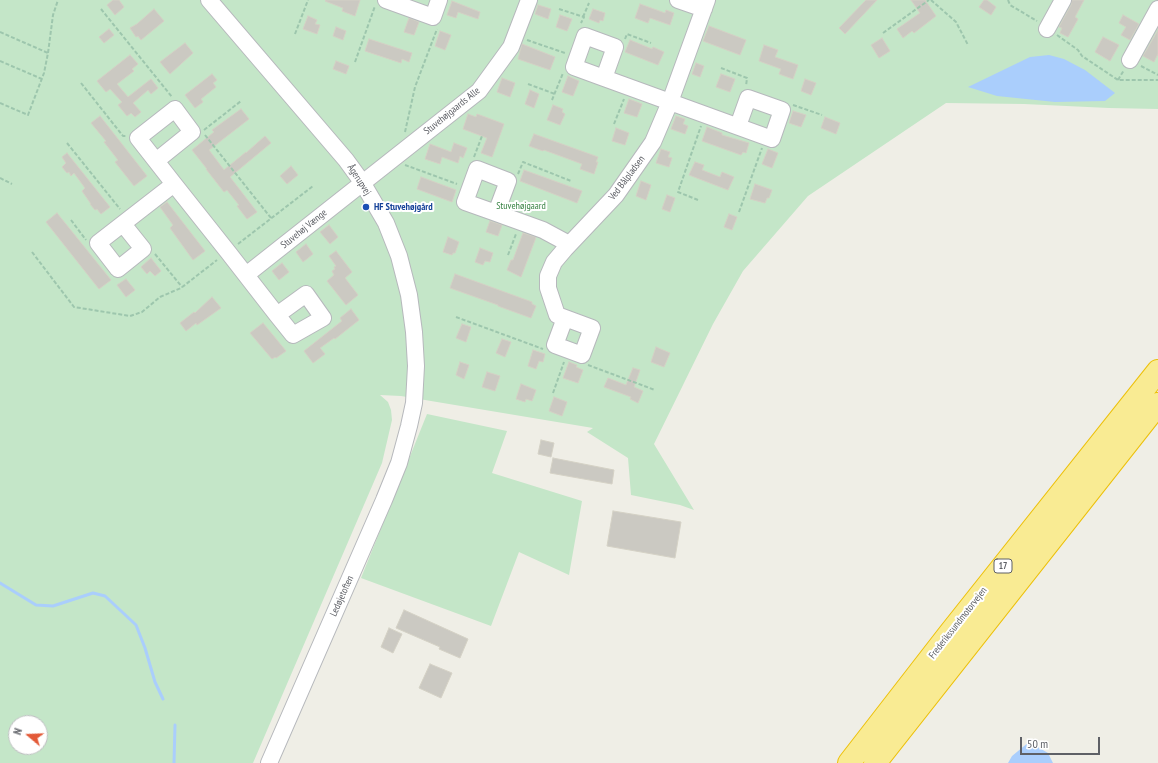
<!DOCTYPE html>
<html>
<head>
<meta charset="utf-8">
<style>
	body { margin:0 }
	#map { position:relative; width:1158px; height:763px; overflow:hidden; background:#efeee6; font-family:"PT Sans Narrow",sans-serif }
	canvas { display:block }
	.north { position:absolute; left:8px; top:715px; width:40px; height:40px; box-sizing:border-box; background:#fff; border:1px solid #bfbfc2; border-radius:50%; rotate:289deg; font-size:11px; font-weight:700; line-height:16px; text-align:center; color:#5e6066 }
	.north::after { content:''; display:block; margin:auto; width:14px; height:18px; background:#e35a38; clip-path:polygon(50% 0,100% 100%,50% 72%,0 100%) }
	.scale { position:absolute; left:1020px; top:737px; width:80px; height:18px; box-sizing:border-box; border:2px solid #5e6066; border-top:0; padding-left:5px; font-size:12px; line-height:14px; white-space:nowrap; color:#5e6066; -webkit-text-stroke:3px #fff; paint-order:stroke }
</style>
</head>
<body>
<div id="map">
<canvas width="1158" height="763"></canvas>
<div class="north">N</div>
<div class="scale">50 m</div>
</div>
<script>
const c = document.querySelector('canvas').getContext('2d');
c.lineJoin = 'round';
function fill(path, color) {
  c.fillStyle = color;
  c.fill(path, 'evenodd');
}
function poly(rows) {
  const path = new Path2D();
  for (const r of rows) {
    path.moveTo(r[0], r[1]);
    for (let i = 2; i < r.length; i += 2) path.lineTo(r[i], r[i + 1]);
  }
  return path;
}
function strokePath(path, color, width, dash) {
  c.strokeStyle = color;
  c.lineWidth = width;
  c.lineCap = dash ? 'butt' : 'round';
  c.setLineDash(dash || []);
  c.stroke(path);
}
function write(font, color, halo, rows, align = 'center') {
  c.font = font + ' "PT Sans Narrow",sans-serif';
  c.lineWidth = 4;
  c.setLineDash([]);
  c.textBaseline = 'middle';
  c.strokeStyle = halo;
  c.fillStyle = color;
  for (const [text, x, y, turn = 0] of rows) {
    c.save();
    c.translate(x, y);
    c.rotate((+turn || 0) * Math.PI / 180);
    c.textAlign = isNaN(turn) ? turn : align;
    if (halo) c.strokeText(text, 0, 0);
    c.fillText(text, 0, 0);
    c.restore();
  }
}
const green = poly([
	[0,0,1158,0,1158,109,1109,108,1024,104,946,103,808,196,743,271,713,324,654,444,694,510,680,505,631,495,628,458,587,432,593,428,401,396,380,395,388,402,391,410,392,420,382,463,253,763,0,763],
	[16,723,40,723,40,747,16,747],
	[427,414,507,431,492,473,582,501,569,575,519,552,491,626,361,578]
]);
const water = poly([
	[1049,55,1064,59,1085,70,1115,93,1105,101,1055,102,997,96,968,87,1030,57],
	[1029,742,1048,753,1053,763,1008,763,1012,756]
]);
const stream = poly([
	[0,583,36,605,53,606,93,593,105,596,136,625,145,648,155,682,163,699],
	[174,763,175,725]
]);
const building = poly([
	[113,0,119,0,124,7,115,15,107,5,113,0],
	[326,0,360,0,355,16,342,11,343,8,325,1,326,0],
	[866,0,877,0,845,34,839,28,866,0],
	[911,0,925,0,936,16,914,33,912,31,903,38,897,29,920,13,911,0],
	[984,0,987,0,996,7,991,15,979,7,984,0],
	[1072,0,1084,0,1075,17,1078,19,1068,37,1060,33,1062,28,1059,27,1071,5,1072,0],
	[452,1,480,12,478,19,458,12,456,18,447,15,452,1],
	[640,4,665,13,666,10,674,13,670,25,650,18,648,23,635,18,640,4],
	[538,5,551,9,548,19,535,14,538,5],
	[154,9,164,21,141,40,138,36,136,37,130,28,137,24,154,9],
	[593,9,605,13,603,21,600,20,599,23,589,19,593,9],
	[560,15,572,19,567,31,556,27,560,15],
	[1123,15,1139,24,1130,40,1121,35,1126,27,1119,23,1123,15],
	[308,16,317,20,315,24,320,25,317,34,303,29,308,16],
	[409,18,419,22,414,35,404,32,409,18],
	[709,26,746,40,740,55,703,41,709,26],
	[336,27,346,31,343,40,333,36,336,27],
	[109,29,114,35,104,43,99,37,109,29],
	[1158,30,1158,54,1154,62,1143,56,1158,30],
	[440,31,451,35,445,50,435,46,440,31],
	[1103,37,1119,45,1110,61,1095,52,1103,37],
	[882,38,890,51,879,58,871,45,882,38],
	[369,39,412,53,409,62,402,59,401,63,365,51,369,39],
	[630,40,652,49,653,47,664,52,658,65,625,52,630,40],
	[185,43,193,53,170,74,160,62,185,43],
	[522,44,555,57,550,70,518,59,522,44],
	[764,45,778,50,775,57,798,65,793,79,779,74,781,69,759,61,764,45],
	[130,55,138,64,132,69,134,71,117,84,128,97,151,79,158,88,151,94,148,90,133,103,141,112,135,117,131,113,127,116,118,105,122,102,110,89,106,92,97,81,130,55],
	[336,61,349,66,346,74,333,69,336,61],
	[696,63,704,66,700,77,692,74,696,63],
	[212,74,217,80,213,83,216,87,201,99,203,102,195,108,185,95,212,74],
	[721,74,735,79,730,92,716,87,721,74],
	[568,76,579,81,573,96,562,92,568,76],
	[502,78,515,83,510,97,497,92,502,78],
	[805,79,816,83,811,95,801,91,805,79],
	[530,90,539,94,534,108,525,104,530,90],
	[629,99,642,104,637,117,624,113,629,99],
	[553,105,563,109,562,112,565,114,560,125,547,120,553,105],
	[241,109,249,119,209,150,224,170,246,152,246,153,265,136,271,143,230,177,257,212,247,219,237,206,239,205,227,190,224,192,206,169,207,169,192,150,214,132,212,130,241,109],
	[793,111,806,115,801,127,789,123,793,111],
	[468,114,476,117,477,114,504,124,492,157,481,153,487,138,463,129,468,114],
	[100,116,147,176,134,186,115,162,118,160,104,142,106,141,91,123,100,116],
	[676,116,685,119,683,124,688,126,685,134,671,129,676,116],
	[825,117,840,123,836,134,821,128,825,117],
	[707,127,722,133,722,135,749,143,746,153,743,152,741,155,702,141,707,127],
	[616,128,629,133,625,145,612,141,616,128],
	[534,134,598,157,596,162,598,162,594,174,580,169,582,164,544,150,543,151,529,146,534,134],
	[454,143,467,148,463,158,460,156,458,163,442,157,440,164,425,159,430,144,451,152,454,143],
	[661,149,670,152,668,157,672,158,669,167,656,163,661,149],
	[768,149,778,153,772,168,762,164,768,149],
	[67,153,110,207,101,214,97,209,95,210,90,204,91,204,82,191,85,188,74,173,71,176,69,172,67,173,62,167,66,163,62,157,67,153],
	[695,162,704,165,702,170,720,177,722,172,734,177,728,190,689,175,695,162],
	[291,166,298,175,287,184,280,176,291,166],
	[524,170,582,191,577,203,520,181,524,170],
	[421,177,456,190,452,202,417,189,421,177],
	[641,181,651,185,646,200,636,196,641,181],
	[755,184,772,190,769,198,767,198,765,203,750,199,755,184],
	[667,195,675,198,670,212,662,209,667,195],
	[167,202,205,251,193,260,170,228,173,225,160,207,167,202],
	[57,213,111,280,99,289,46,222,57,213],
	[729,214,737,217,732,230,724,227,729,214],
	[490,221,502,225,498,236,486,232,490,221],
	[329,225,338,237,330,244,320,232,329,225],
	[523,233,536,237,535,240,521,277,507,270,511,260,513,260,523,233],
	[448,237,459,242,455,253,453,253,452,255,443,252,448,237],
	[306,244,313,254,303,262,296,252,306,244],
	[480,248,493,253,490,262,485,261,483,265,475,262,480,248],
	[336,251,352,272,345,278,358,295,346,305,327,281,334,275,332,271,335,269,334,267,336,266,329,256,336,251],
	[151,258,161,271,155,276,150,271,147,274,141,267,151,258],
	[282,263,289,272,279,280,272,271,282,263],
	[455,274,532,302,532,304,536,306,531,318,498,306,498,305,450,288,455,274],
	[126,279,135,290,126,297,117,285,126,279],
	[212,297,221,308,197,325,196,323,186,331,180,323,194,312,195,313,212,297],
	[351,309,359,320,335,339,334,338,320,348,325,354,313,363,304,351,342,321,340,318,351,309],
	[263,323,286,351,276,358,275,357,272,359,250,333,263,323],
	[462,324,471,327,466,342,456,338,462,324],
	[502,339,511,342,505,357,496,353,502,339],
	[656,347,670,353,664,367,651,362,656,347],
	[533,350,545,354,543,362,539,361,536,369,528,366,533,350],
	[460,362,469,365,464,379,456,375,460,362],
	[569,362,577,365,576,367,583,370,578,383,563,378,569,362],
	[633,368,640,370,634,387,643,391,638,403,630,399,631,397,604,387,608,378,626,385,633,368],
	[487,372,500,376,495,391,482,387,487,372],
	[521,384,536,390,532,401,526,399,525,402,516,399,521,384],
	[554,397,567,402,562,416,549,411,554,397],
	[541,440,554,443,551,457,538,454,541,440],
	[553,458,614,470,612,484,550,473,553,458],
	[613,511,681,522,675,558,607,546,613,511],
	[404,610,468,639,460,658,439,649,440,647,396,628,404,610],
	[389,628,402,634,393,653,381,647,389,628],
	[430,664,452,673,441,698,419,688,430,664]
]);
const path = poly([
	[931,0,956,22,968,45],
	[1008,0,1010,5,1037,21],
	[101,9,172,97],
	[559,9,584,17,581,23],
	[583,17,589,3],
	[0,32,48,53],
	[883,33,929,0],
	[295,34,308,0],
	[1057,35,1078,50,1082,56,1118,80,1158,80],
	[625,39,627,34,651,43],
	[527,40,565,53],
	[0,61,42,79],
	[355,62,375,6],
	[1141,66,1158,75],
	[721,68,747,78,746,86],
	[1118,80,1124,70],
	[81,83,123,136,127,136],
	[528,84,555,94],
	[552,100,563,73],
	[0,103,28,115,44,73,48,53,53,15,58,0],
	[793,105,822,115],
	[614,124,624,99],
	[204,130,241,101],
	[405,132,415,87,437,29],
	[205,135,271,218],
	[67,143,120,209],
	[474,157,482,136],
	[405,165,457,184],
	[518,174,523,162,571,181],
	[0,178,12,184],
	[698,200,678,192,701,126],
	[739,212,762,148],
	[71,220,86,240],
	[238,244,313,186],
	[32,252,74,307,130,316,142,312,160,297,181,288,217,260],
	[155,254,182,287],
	[508,255,516,234],
	[456,317,543,349],
	[588,365,655,390],
	[553,393,564,362]
]);
const minor = poly([
	[209,0,346,160,362,182,386,223,399,256,409,295,414,332,416,366,414,403,409,426,399,463,384,500,269,763],
	[386,0,433,17,439,0],
	[678,0,704,9],
	[1047,29,1063,0],
	[585,36,615,47,604,78,574,67,585,36],
	[1130,60,1158,9],
	[604,78,772,139,782,110,748,98,738,126],
	[156,161,192,132,175,109,138,138,174,184,228,252,277,315,293,335,323,318,306,294,277,315],
	[496,213,465,202,477,169,508,181,496,213,543,230,569,244],
	[123,224,143,249,118,269,98,243,174,184],
	[246,275,479,91,511,47,529,0],
	[565,318,555,345,582,355,592,328,557,315,548,288,548,276,554,262,565,249,616,195,653,142,670,102,707,0]
]);
const highway = poly([
	[849,763,949,634,1158,371],
	[875,763,1158,404]
]);
const markers = [
	[366,207,4,"#1a4fb4"]
];
const shields = [
	[1003,566,18]
];
const shieldNames = [
	["17",1003,566]
];
const streetNames = [
	["Stuvehøjgaards Alle",452,111,-39],
	["Ved Bålpladsen",627,178,-53],
	["Ågerupvej",359,180,57],
	["Stuvehøj Vænge",304,229,-39],
	["Ledøjetoften",342,596,-66],
	["Frederikssundmotorvejen",958,623,-52]
];
const parkNames = [
	["Stuvehøjgaard",521,206]
];
const transitNames = [
	["HF Stuvehøjgård",374,207]
];
fill(green, '#c4e6c8');
fill(water, '#aacefc');
strokePath(stream, '#aacefc', 3);
fill(building, '#cbc9c2');
strokePath(building, '#d4d1c5', 1);
strokePath(minor, '#b6b8bc', 18);
strokePath(highway, '#edc009', 24);
strokePath(path, '#9dc6ad', 2, [4, 2]);
strokePath(minor, '#fff', 16);
strokePath(highway, '#f9eb93', 22);
for (const [x, y, r, color] of markers) {
  const dot = new Path2D();
  dot.arc(x, y, r, 0, 2 * Math.PI);
  c.fillStyle = color;
  c.fill(dot);
  strokePath(dot, '#fff', 1.5);
}
for (const [x, y, w] of shields) {
  const box = new Path2D();
  box.roundRect(x - w / 2, y - 7, w, 14, 3);
  c.fillStyle = '#fff';
  c.fill(box);
  strokePath(box, '#5e6066', 1);
}
write('bold 9px', '#5e6066', null, shieldNames);
write('10px', '#5e6066', '#fff', streetNames);
write('10px', '#388344', '#fff', parkNames);
write('bold 10px', '#164399', '#fff', transitNames, 'left');
</script>
</body>
</html>
